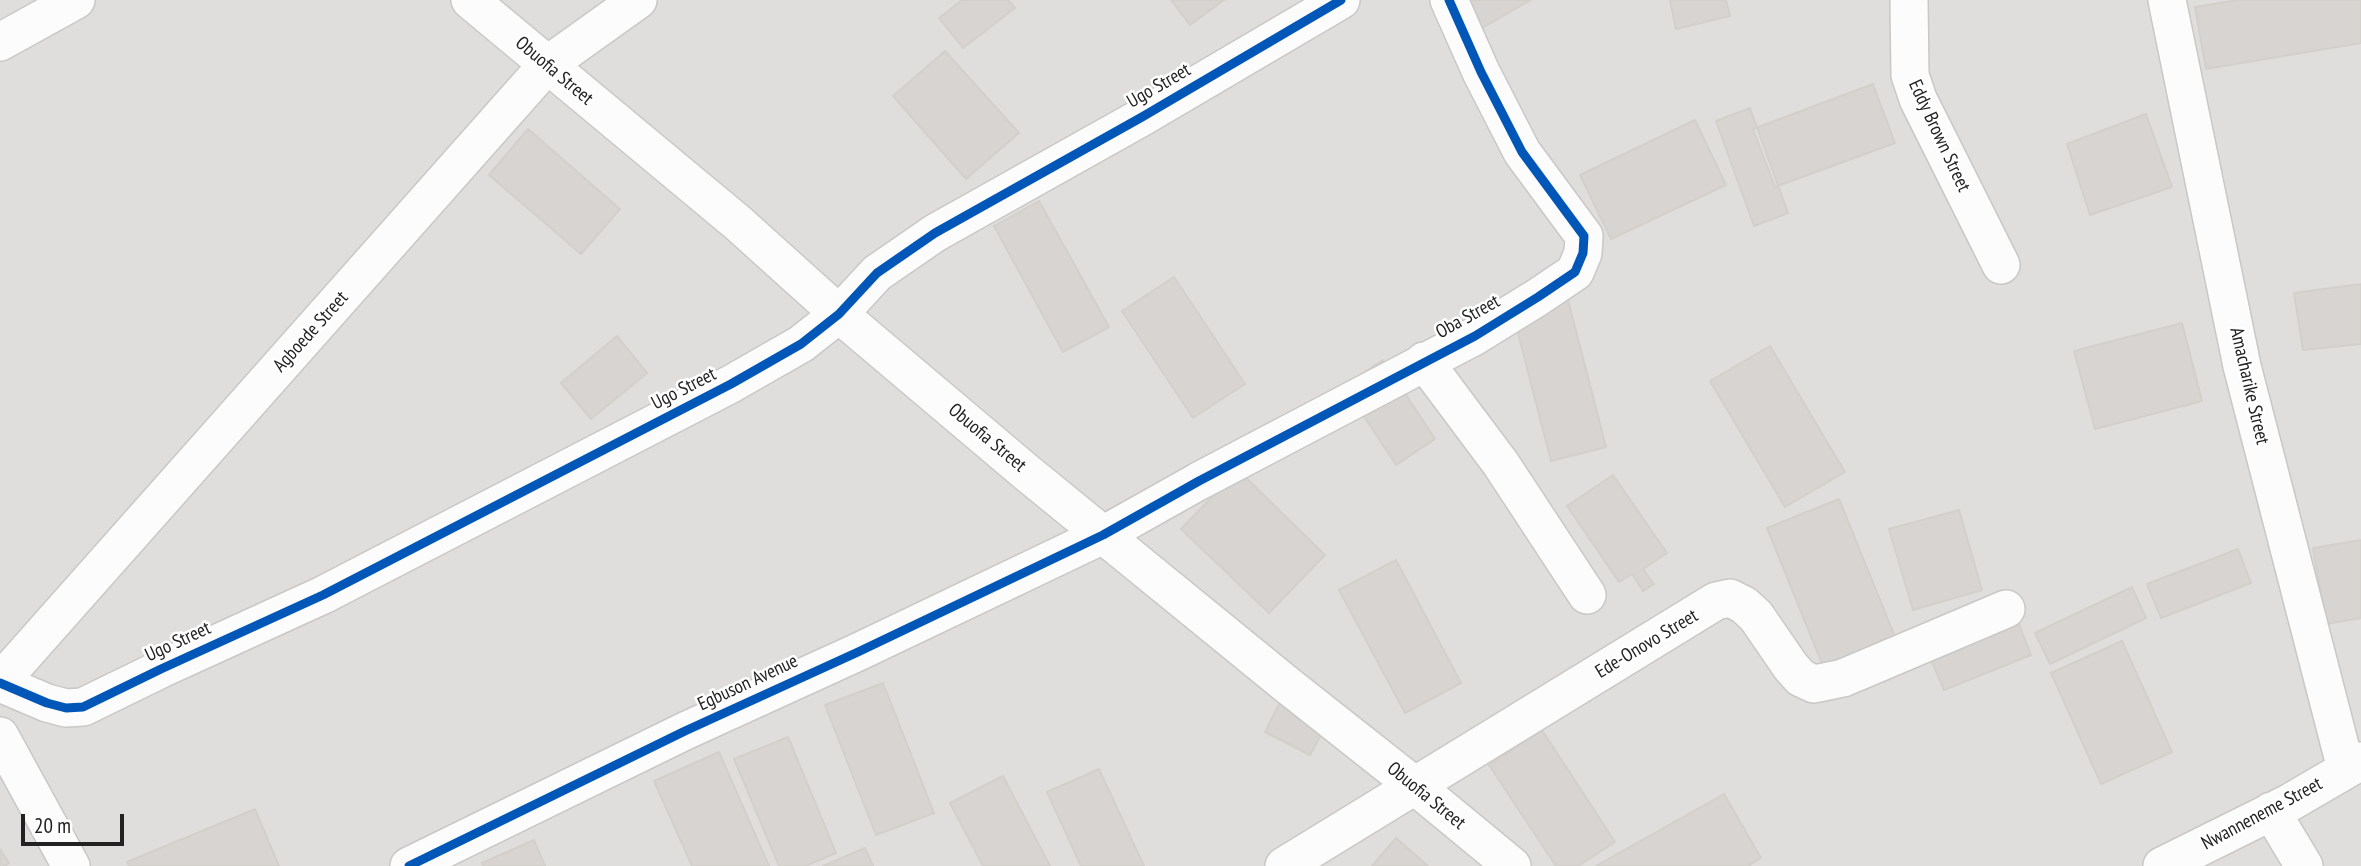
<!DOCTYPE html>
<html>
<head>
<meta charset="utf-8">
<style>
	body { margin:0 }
	#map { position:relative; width:2361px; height:866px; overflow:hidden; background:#f0eeeb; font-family:"PT Sans Narrow",sans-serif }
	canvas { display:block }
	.scale { position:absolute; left:21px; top:814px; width:103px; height:32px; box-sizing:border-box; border:4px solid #222; border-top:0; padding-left:9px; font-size:21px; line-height:24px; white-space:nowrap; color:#222; -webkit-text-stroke:5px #fff; paint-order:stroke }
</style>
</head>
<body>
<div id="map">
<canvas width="2361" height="866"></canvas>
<div class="scale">20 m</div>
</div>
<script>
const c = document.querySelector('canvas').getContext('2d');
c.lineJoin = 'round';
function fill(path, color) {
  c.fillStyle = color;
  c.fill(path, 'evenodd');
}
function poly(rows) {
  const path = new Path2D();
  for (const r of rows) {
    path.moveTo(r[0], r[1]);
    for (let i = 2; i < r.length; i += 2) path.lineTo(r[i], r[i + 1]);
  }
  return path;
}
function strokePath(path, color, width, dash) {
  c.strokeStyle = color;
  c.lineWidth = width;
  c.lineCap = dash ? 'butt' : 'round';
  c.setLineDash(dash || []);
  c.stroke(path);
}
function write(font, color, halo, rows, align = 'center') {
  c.font = font + ' "PT Sans Narrow",sans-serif';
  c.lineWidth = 5;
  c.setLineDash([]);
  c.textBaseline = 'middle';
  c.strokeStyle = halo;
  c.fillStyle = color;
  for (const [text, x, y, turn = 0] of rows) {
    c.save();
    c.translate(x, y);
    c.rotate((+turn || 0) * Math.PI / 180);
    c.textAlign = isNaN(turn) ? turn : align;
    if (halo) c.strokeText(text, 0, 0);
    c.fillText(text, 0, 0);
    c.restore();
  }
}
const residential = poly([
	[0,0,2361,0,2361,866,0,866]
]);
const building = poly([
	[962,0,1008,0,1015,8,963,48,939,18,962,0],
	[1171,0,1224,0,1190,25,1171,0],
	[1465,0,1531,0,1482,28,1465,0],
	[1670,0,1726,0,1730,16,1676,29,1670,0],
	[2238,0,2361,0,2361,43,2206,69,2195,7,2238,0],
	[945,51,1019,133,966,179,893,96,945,51],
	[1873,84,1895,143,1775,187,1753,129,1873,84],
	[1750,108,1788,213,1754,226,1716,121,1750,108],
	[2146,114,2172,187,2090,215,2067,144,2146,114],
	[1695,120,1726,185,1611,239,1580,175,1695,120],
	[528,129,620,209,581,254,489,175,528,129],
	[1039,201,1109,327,1063,352,994,226,1039,201],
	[1174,277,1245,384,1193,418,1122,311,1174,277],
	[2361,284,2361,344,2303,350,2294,293,2361,284],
	[1567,296,1606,447,1551,461,1512,310,1567,296],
	[2182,323,2202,401,2095,429,2074,351,2182,323],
	[617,336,647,373,591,419,561,383,617,336],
	[1770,346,1845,472,1785,507,1710,381,1770,346],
	[1383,360,1435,439,1396,465,1344,386,1383,360],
	[1238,470,1325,555,1269,613,1181,529,1238,470],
	[1613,475,1667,553,1643,569,1654,584,1643,591,1632,574,1619,582,1567,506,1613,475],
	[1839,499,1895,637,1823,666,1767,528,1839,499],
	[1959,510,1982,590,1913,610,1889,529,1959,510],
	[2361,540,2361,618,2326,624,2313,548,2361,540],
	[2238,549,2251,583,2161,618,2147,584,2238,549],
	[1396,560,1461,683,1405,713,1339,590,1396,560],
	[2132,587,2146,618,2050,664,2035,633,2132,587],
	[2018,622,2031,655,1944,690,1930,657,2018,622],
	[2122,641,2172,752,2101,784,2051,673,2122,641],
	[883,683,934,813,876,835,825,705,883,683],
	[1281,700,1327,724,1310,755,1265,732,1281,700],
	[1542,730,1615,842,1578,866,1556,866,1489,765,1542,730],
	[788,737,836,853,805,866,779,866,734,759,788,737],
	[719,752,769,866,692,866,654,781,719,752],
	[1099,769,1144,866,1081,866,1047,792,1099,769],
	[1003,776,1050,866,983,866,950,803,1003,776],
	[1724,794,1761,858,1748,866,1596,866,1724,794],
	[255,809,279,866,129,866,127,862,255,809],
	[1396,838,1428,866,1372,866,1396,838],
	[534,840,545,866,483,866,482,863,534,840],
	[865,848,873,866,823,866,865,848],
	[0,849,9,863,5,866,0,866,0,849]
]);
const minor = poly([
	[470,0,738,223,839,314,1026,472,1286,684,1415,786,1512,866],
	[1909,0,1910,75,1918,99,2001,265],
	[2167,0,2242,366,2346,769],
	[0,42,76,0],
	[1424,361,1501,464,1587,595],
	[0,682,547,65,638,0],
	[0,683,47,703,66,708,83,707,161,669,323,595,731,384,801,344,839,314,877,273,935,233,1142,117,1341,0],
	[0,736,71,866],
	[2271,811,2304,866],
	[409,866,685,731,858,652,1103,535,1199,481,1475,336,1538,297,1575,272,1583,253,1584,236,1522,152,1481,72,1449,0],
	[1284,866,1716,601,1730,598,1744,605,1756,616,1791,667,1801,678,1814,684,1843,678,2006,609],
	[2162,866,2289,803,2361,761]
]);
const cycleway = poly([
	[0,683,47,703,66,708,83,707,161,669,323,595,731,384,801,344,839,314,877,273,935,233,1142,117,1341,0],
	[409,866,685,731,858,652,1103,535,1199,481,1475,336,1538,297,1575,272,1583,253,1584,236,1522,152,1481,72,1449,0]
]);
const streetNames = [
	["Obuofia Street",554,71,40],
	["Ugo Street",1159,86,-30],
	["Eddy Brown Street",1939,136,65],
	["Oba Street",1468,317,-29],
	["Agboede Street",311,332,-48],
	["Amacharike Street",2249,386,77],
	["Ugo Street",684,389,-27],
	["Obuofia Street",987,438,40],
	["Ugo Street",178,642,-25],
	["Ede-Onovo Street",1647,644,-31],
	["Egbuson Avenue",748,683,-25],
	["Obuofia Street",1426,796,39],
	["Nwanneneme Street",2262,814,-28]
];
fill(residential, '#dfdedc');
fill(building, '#d7d4d2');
strokePath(building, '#d3d0cc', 2);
strokePath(minor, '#c9c8c7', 40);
strokePath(minor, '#fdfcfc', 37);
strokePath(cycleway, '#0057b8', 9);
write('19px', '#222', '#fff', streetNames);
</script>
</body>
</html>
